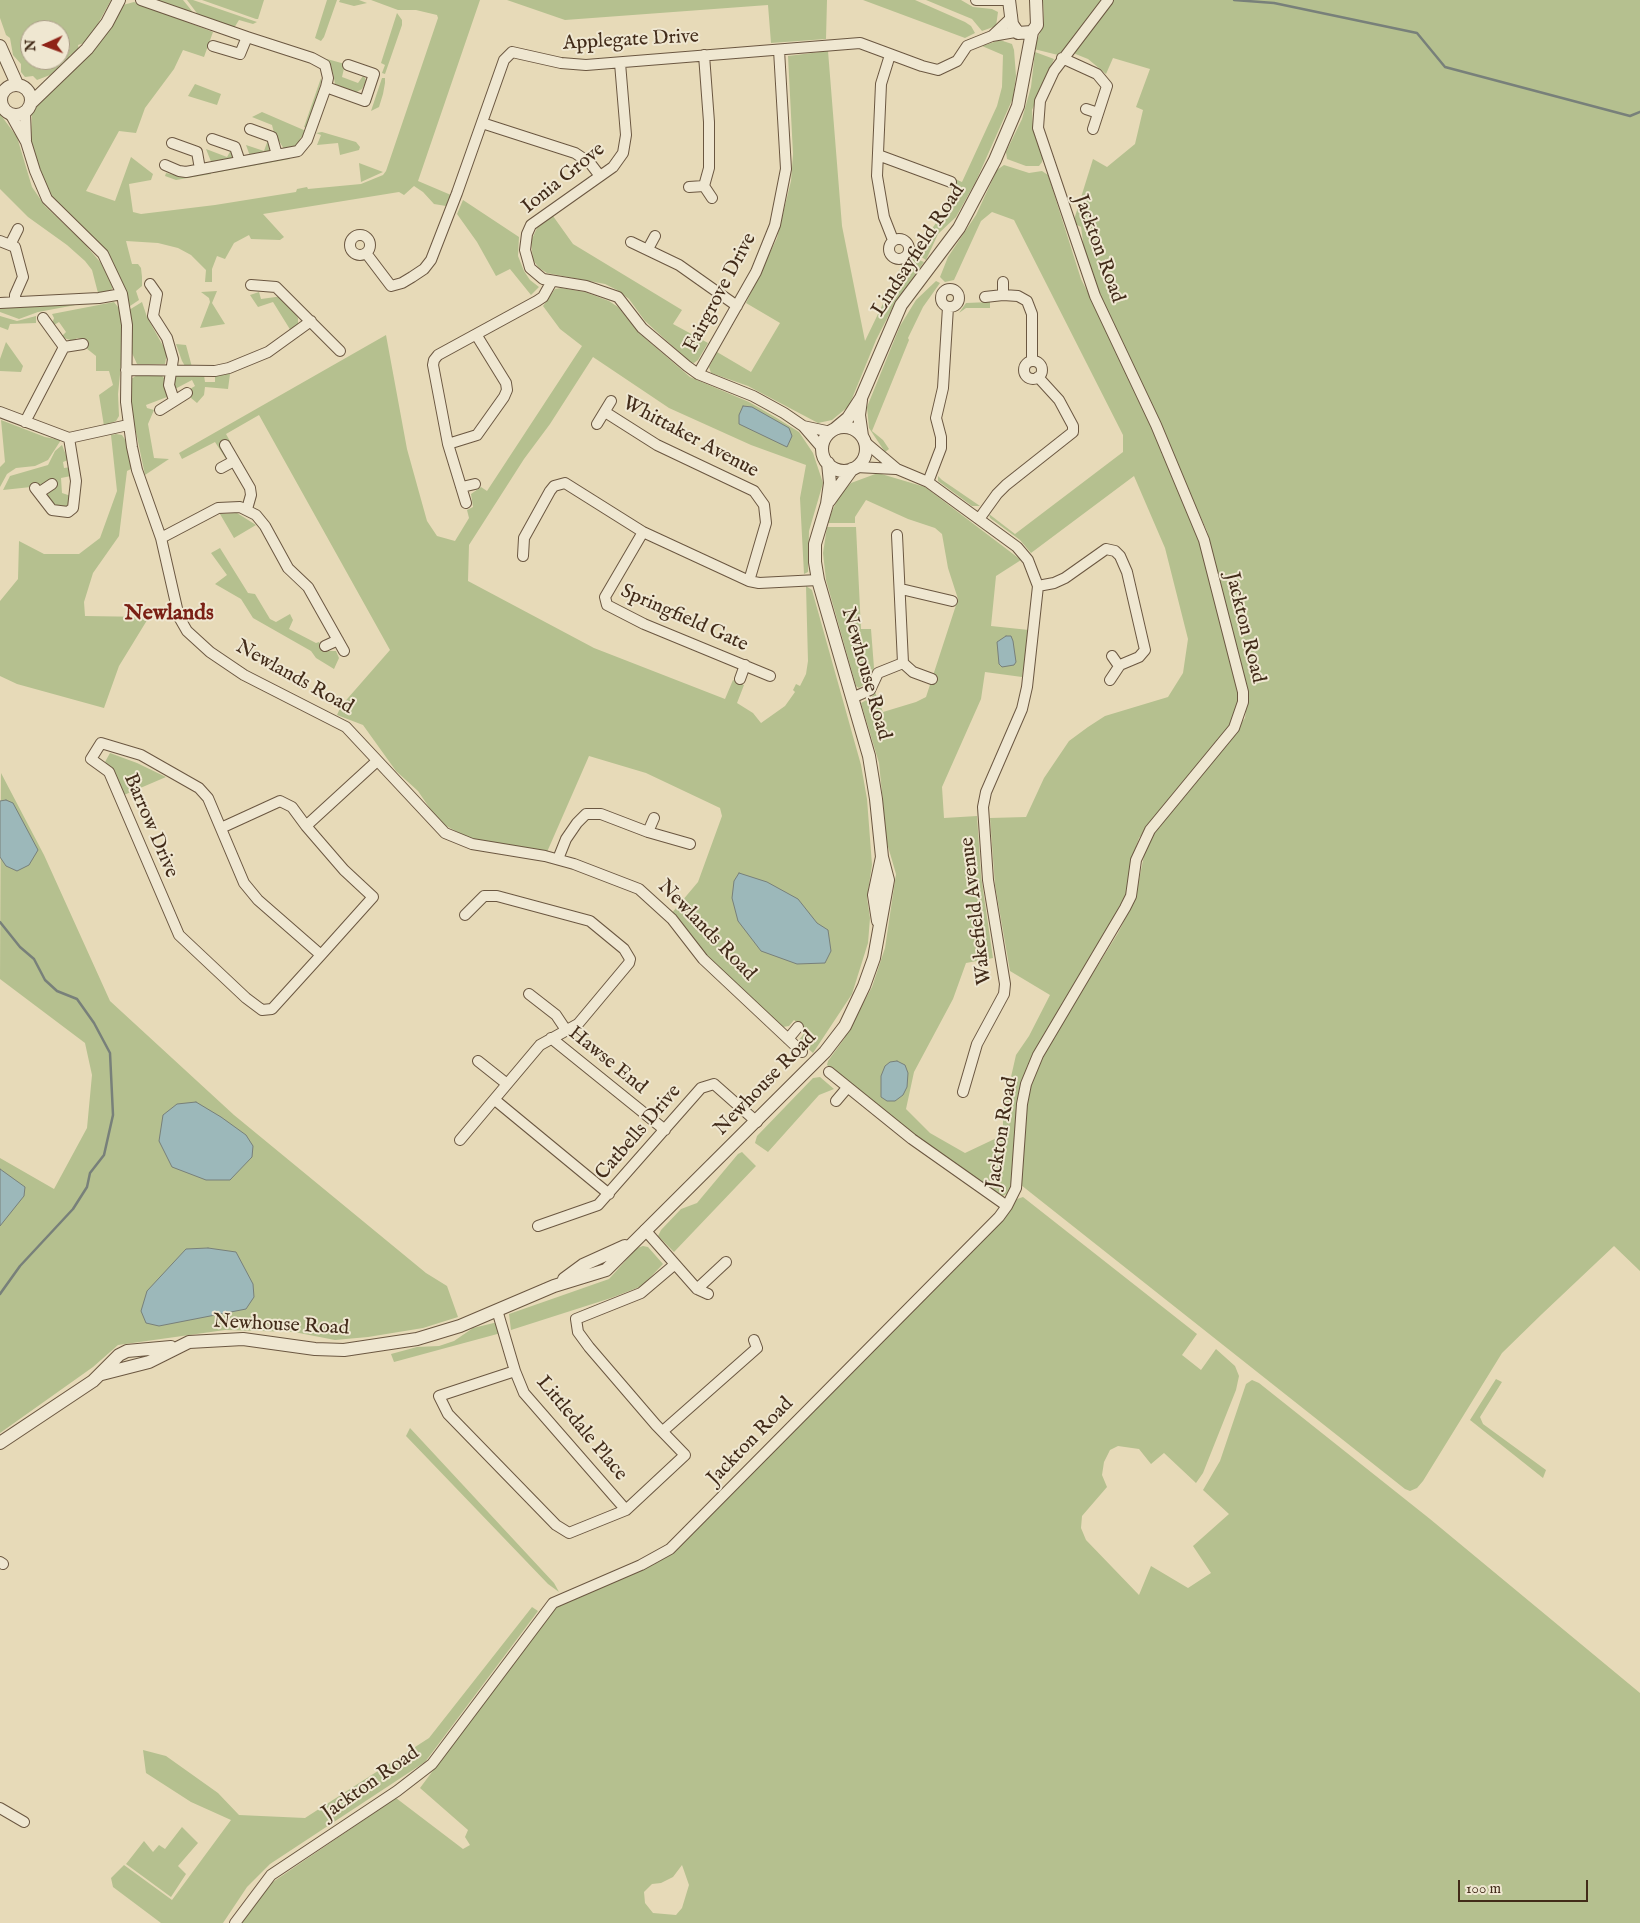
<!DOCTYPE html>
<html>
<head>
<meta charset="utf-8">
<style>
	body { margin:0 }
	#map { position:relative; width:1640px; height:1923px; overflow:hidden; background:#e7dab8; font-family:"IM FELL English",serif }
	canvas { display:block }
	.north { position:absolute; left:20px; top:20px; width:50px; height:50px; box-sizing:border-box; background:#efe7d1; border:1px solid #aa9c87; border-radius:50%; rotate:268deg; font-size:14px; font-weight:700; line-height:20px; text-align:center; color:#422b19 }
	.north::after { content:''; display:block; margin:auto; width:18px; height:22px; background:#8f2418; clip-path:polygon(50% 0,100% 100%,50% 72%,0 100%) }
	.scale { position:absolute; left:1458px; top:1880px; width:130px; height:22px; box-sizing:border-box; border:2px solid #422b19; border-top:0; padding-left:6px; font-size:15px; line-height:18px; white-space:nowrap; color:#422b19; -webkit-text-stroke:4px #efe7d1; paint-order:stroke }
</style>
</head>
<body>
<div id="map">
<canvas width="1640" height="1923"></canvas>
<div class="north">N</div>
<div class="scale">100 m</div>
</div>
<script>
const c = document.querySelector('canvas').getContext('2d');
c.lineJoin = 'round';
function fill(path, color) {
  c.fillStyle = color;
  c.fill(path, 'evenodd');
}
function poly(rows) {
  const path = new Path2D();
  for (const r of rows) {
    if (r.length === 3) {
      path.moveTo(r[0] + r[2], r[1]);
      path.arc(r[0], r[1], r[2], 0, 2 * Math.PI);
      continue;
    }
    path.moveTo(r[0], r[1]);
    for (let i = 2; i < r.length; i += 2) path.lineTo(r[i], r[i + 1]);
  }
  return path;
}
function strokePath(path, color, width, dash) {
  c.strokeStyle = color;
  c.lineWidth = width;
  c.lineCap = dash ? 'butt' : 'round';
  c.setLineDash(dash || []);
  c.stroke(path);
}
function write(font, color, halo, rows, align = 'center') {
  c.font = font + ' "IM FELL English",serif';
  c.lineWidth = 4;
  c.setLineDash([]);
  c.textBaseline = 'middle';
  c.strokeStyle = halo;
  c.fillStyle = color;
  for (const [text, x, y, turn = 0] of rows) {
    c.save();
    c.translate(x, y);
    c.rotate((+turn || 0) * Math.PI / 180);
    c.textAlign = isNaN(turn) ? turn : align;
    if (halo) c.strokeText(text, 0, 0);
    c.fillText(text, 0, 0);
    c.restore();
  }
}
const green = poly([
	[0,0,111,0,95,29,84,43,78,45,79,50,76,53,70,55,67,62,50,75,37,80,33,76,25,77,21,72,21,64,13,55,10,38,6,35,0,18],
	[30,30,60,30,60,60,30,60],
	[156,0,183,0,196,16],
	[187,0,193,0,257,22,253,24,239,20,234,28,199,16],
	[202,0,264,0,258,19,256,19],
	[327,0,337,0,324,37,321,41,315,38],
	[340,0,359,0,367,3,354,6,339,2],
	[371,0,480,0,418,181,451,195,446,206,434,204,423,192,414,186,404,195,399,192,263,214,284,237,280,240,251,239,249,235,234,243,225,259,217,256,212,269,212,282,205,282,206,270,191,255,178,248,158,243,126,241,132,264,138,264,141,268,142,277,142,286,136,291,139,300,130,306,108,253,50,195,39,175,31,139,32,114,43,96,87,58,123,5,134,2,213,32,204,57,183,50,174,69,145,108,136,133,119,131,86,191,115,201,131,157,153,174,151,180,129,184,133,212,141,214,215,205,296,192,297,189,307,187,308,189,361,184,383,175,386,171,438,18,437,15,416,10,398,10],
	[507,0,827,0,826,39,771,43,768,5,565,20],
	[863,0,915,0,965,22,971,26,975,33,965,38],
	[926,0,961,0,973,7,992,9,998,12,996,26,982,31,972,19],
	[1043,0,1104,0,1062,56,1034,49,1044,22],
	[1113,0,1640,0,1640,1271,1614,1246,1542,1314,1502,1353,1423,1481,1417,1488,1410,1491,1405,1489,1021,1185,1028,1095,1042,1055,1118,933,1135,899,1146,846,1154,833,1245,718,1248,694,1207,531,1086,264,1081,227,1073,223,1093,159,1107,167,1135,144,1143,110,1136,107,1150,69,1113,58,1106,74,1088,59,1073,53],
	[397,13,402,20,402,25,385,74,382,73,385,65,381,63],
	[1000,40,1012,44,1014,50,1016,76,1013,98,976,181,956,217,938,234,926,260,915,253,952,200,950,199,951,190,955,179,962,182,997,106,1002,87,1003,55,982,46],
	[828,51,842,226,865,341,902,264,912,257,924,262,894,305,876,340,849,406,832,420,818,423,748,386,711,373,709,367,717,352,751,372,780,323,746,303,777,238,791,181,793,154,788,56],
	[1035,52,1054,59,1032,110,1033,126,1043,157,1042,162,1039,166,1026,166,1007,159,1006,152,1022,119,1031,87],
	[327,59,345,64,342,77,358,83,363,76,365,78,366,81,362,89,355,93,335,84,333,73],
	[321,78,321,82,307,128,304,127],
	[382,78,385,78,385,83,383,94,379,107,371,111],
	[195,84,221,94,217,105,188,96],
	[262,112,306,131,303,138,301,137,296,147,284,149,274,133,272,125,252,117],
	[0,114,17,137,32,187,45,206,83,242,101,263,113,288,110,291,98,293,92,270,85,261,67,245,28,217,0,189],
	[322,132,356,142,360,147,359,150,340,155,338,143,317,145,321,135,316,133],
	[268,140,272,142,271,152,250,156,246,145,264,151],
	[206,149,227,157,231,150,235,153,234,158,212,164],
	[290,157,290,159,214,173,214,170],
	[359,163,383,172,361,182],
	[1004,165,1029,173,1042,171,1048,175,1081,279,1150,416,1204,552,1236,685,1238,700,1232,726,1139,838,1132,859,1125,901,1043,1037,1024,1075,1010,1192,1001,1197,943,1158,827,1065,828,1061,844,1039,872,987,885,948,896,874,887,843,879,763,861,703,872,697,875,692,883,712,916,702,926,697,958,599,948,568,942,534,935,528,908,519,866,500,855,517,855,523,828,523,832,511,840,495,851,483,878,473,925,487,1021,560,996,576,991,626,1029,630,1022,677,985,672,981,699,942,787,944,818,977,816,981,876,993,958,966,963,953,999,914,1072,906,1109,930,1133,965,1153,1003,1135,1003,1112,1016,1055,1029,1036,1050,995,1010,971,995,885,990,818,1026,817,1044,778,1069,741,1088,727,1105,716,1168,697,1183,673,1188,639,1165,548,1134,476,1031,553,1020,540,990,518,989,514,1015,534,1123,452,1123,435,1014,220,992,212,981,221,954,280,945,282,940,277,948,257,976,215,997,170],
	[211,171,211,174,176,180,165,176,166,173,179,176],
	[463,200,519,237,518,256,524,271,530,280,539,287,531,295,510,269,496,276,477,242,457,214],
	[553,216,573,244,682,310,673,324,708,343,698,360,694,363,690,362,645,321,629,299,617,290,605,284,547,273,539,268,533,260,531,241,537,228],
	[936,281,940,283,923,307,908,338,909,340,872,431,883,440,889,449,885,452,869,428,867,407,900,326,916,300],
	[561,288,585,292,609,301,618,307,639,333,690,377,749,402,775,417,799,432,813,453,823,483,809,531,808,572,804,574,800,498,806,465,751,445,669,408,593,357,550,424,524,459,469,545,468,581,594,648,725,699,733,680,744,685,737,703,753,713,761,723,785,706,795,692,793,690,796,684,800,686,806,674,808,661,806,586,812,590,861,765,867,799,872,865,867,898,870,918,868,943,852,994,813,1053,799,1040,806,1031,794,1020,789,1026,783,1027,713,964,671,914,698,882,722,816,720,808,646,773,589,756,547,852,474,841,439,822,418,791,396,771,363,725,337,715,341,706,390,650,259,415,226,434,231,443,226,459,215,442,182,459,179,453,386,335,407,449,427,521,437,536,455,541,469,518,467,510,473,507,471,494,481,487,487,491,582,346,560,329,543,306,555,289],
	[217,291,212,303,225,324,200,328,210,302,209,298,201,292],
	[259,292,261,299,283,296,298,318,298,324,291,331,273,302,258,307,250,295],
	[114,302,122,312,124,335,118,394,119,416,116,421,111,423,111,425,104,426,99,395,113,385,109,371,96,371,96,356,86,348,85,340,77,338,73,341,61,337,66,332,59,322,54,325,52,324,54,318,52,314],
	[142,302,147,317,167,353,165,364,137,364,132,353,129,310],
	[990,302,990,308,966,308,959,313,966,303],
	[81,304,38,312,19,319,0,312,0,308],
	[0,316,17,321,36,316,36,323,10,324,8,330,0,327],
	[6,342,23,366,21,372,0,371,0,359],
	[176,344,186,345,192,367,185,366,182,361],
	[226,371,230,374,228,389,205,387,204,395,197,403,191,398,190,389,195,386,192,380,175,389,174,376,177,374,204,375,205,382,215,382,215,375],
	[139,374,160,374,164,378,168,394,167,397,146,405,147,408,154,410,148,424,154,458,169,459,145,475,132,413,131,379],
	[1,420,45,437,61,440,48,460,35,466,16,468,7,474,0,487,0,467,5,462],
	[116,434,122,435,126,441,131,469,127,471,119,536,93,573,84,602,85,616,149,617,119,666,104,708,17,684,0,676,0,601,18,579,19,541,44,554,79,554,100,538,117,491,111,435],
	[62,445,68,460,63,462,64,468,71,467,71,476,61,478,62,493,71,496,67,507,58,509,48,499,48,493,58,485,53,480,44,485,36,484,31,487,3,490,10,476,48,465,55,451],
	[938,476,942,480,980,506,972,506,938,481],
	[237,513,256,525,234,538,220,514],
	[827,527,856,527,861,629,871,629,874,668,867,682,859,688,856,686,826,580,823,553],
	[220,548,248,593,255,594,270,619,276,622,290,614,293,620,289,629,316,643,319,642,325,651,336,651,339,658,334,669,316,658,311,651,253,618,241,599,215,584,227,575,211,553],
	[110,753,137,763,166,777,124,795,114,771,105,762],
	[1,773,44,855,110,1001,234,1115,426,1273,447,1286,458,1317,423,1328,368,1337,335,1340,294,1332,225,1330,118,1345,93,1367,0,1433,0,1158,54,1189,87,1128,92,1075,85,1043,0,979],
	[820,1077,834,1089,819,1095,768,1152,755,1143,757,1136,813,1078],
	[742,1152,756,1166,674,1252,658,1236,661,1230,681,1209,697,1203,738,1154],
	[1023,1197,1197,1334,1182,1355,1201,1370,1216,1349,1235,1366,1239,1376,1236,1390,1203,1473,1196,1483,1164,1453,1151,1464,1139,1449,1118,1446,1110,1450,1104,1462,1102,1475,1107,1487,1082,1516,1081,1528,1086,1540,1139,1595,1151,1566,1188,1588,1211,1573,1193,1546,1229,1514,1203,1490,1220,1461,1246,1384,1252,1380,1259,1383,1430,1519,1640,1693,1640,1923,238,1923,264,1888,396,1798,463,1849,470,1845,465,1837,468,1830,420,1788,555,1607,658,1561,1007,1215,1017,1199],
	[682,1865,689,1885,682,1908,676,1915,653,1913,645,1903,644,1892,652,1884,661,1883,673,1877],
	[643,1246,648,1247,663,1264,642,1286,611,1298,511,1330,509,1314,609,1279,637,1248],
	[498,1322,501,1333,394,1362,391,1354,417,1347,439,1346,454,1341,473,1328],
	[1496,1379,1502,1382,1480,1417,1483,1424,1546,1470,1543,1478,1470,1420],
	[410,1428,554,1583,559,1592,548,1584,406,1436],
	[532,1607,538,1611,425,1762,270,1864,247,1887,223,1923,161,1923,113,1887,111,1878,124,1865,172,1900,231,1820,191,1802,146,1773,143,1750,166,1756,218,1793,239,1815,305,1818,429,1738],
	[182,1827,198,1843,178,1866,186,1874,171,1897,126,1864,144,1841,153,1852,159,1845,165,1849]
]);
const water = poly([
	[743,406,752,407,789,428,792,436,787,447,739,424,739,415,743,406],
	[1006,636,1011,636,1013,641,1016,662,1014,665,1002,667,999,664,997,642,1006,636],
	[6,800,13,803,38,850,29,865,17,871,6,866,0,857,0,801,6,800],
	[739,873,767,882,798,899,817,923,828,930,831,951,825,963,797,964,761,951,738,921,732,898,734,881,739,873],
	[897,1061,905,1065,908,1073,907,1087,903,1095,895,1101,887,1101,881,1097,881,1076,885,1066,890,1062,897,1061],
	[196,1102,221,1117,246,1135,253,1146,252,1157,230,1180,206,1180,172,1167,159,1141,163,1115,177,1104,196,1102],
	[0,1169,25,1187,24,1196,0,1226,0,1169],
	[208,1248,236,1252,253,1284,254,1297,246,1309,159,1326,146,1323,141,1311,147,1291,186,1249,208,1248]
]);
const stream = poly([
	[1234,0,1274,3,1417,33,1445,67,1630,116,1640,112],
	[0,922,20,947,34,959,45,980,57,991,77,999,94,1023,110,1053,113,1115,104,1155,90,1173,87,1187,73,1209,20,1266,0,1294]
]);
const minor = poly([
	[141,0,247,37],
	[976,0,1009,0],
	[1012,17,992,36,1015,32],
	[890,55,881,84,877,176,884,217,893,240],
	[1062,58,1097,74,1107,86,1093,129],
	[620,63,626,135,623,153,613,167,531,225,527,234,525,250,530,268,543,279,586,286,618,297,642,328,687,366,698,374,753,396,784,413,803,426,822,448],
	[326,87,365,101,374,74,348,65],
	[1086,109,1098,113],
	[25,113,26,140],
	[11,115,26,142,35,171,47,199,103,254,122,294,127,325,126,402,132,447,137,470,161,538,179,617,187,631,210,652,244,675,346,727,445,833,472,844,545,856,574,864,639,889,672,919,703,959,802,1052],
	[482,123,575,153,590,163,600,176],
	[250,129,272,137,277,155],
	[212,139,235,147,240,162],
	[172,143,197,152,200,169],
	[878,155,951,182],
	[165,165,179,171,186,172,298,151,307,140,326,87,328,78,325,65,312,58,247,37,240,54,213,46],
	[704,186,712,198],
	[689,187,704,186,709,168,709,122,704,55],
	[360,245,10],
	[899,249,10],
	[0,241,15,247,23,277,15,295,15,302],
	[631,242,679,265,737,306],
	[10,245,18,229],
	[648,249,655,236],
	[366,253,391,286,402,283,412,277,424,269,431,260,457,193,504,60,512,52,561,63,586,65,860,43,922,66,938,70,957,61,967,46,992,36],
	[1003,282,1003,295],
	[150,284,157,294,153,316,167,338,173,359,169,385,174,400],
	[251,285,276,287,340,351],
	[950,298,9],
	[985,297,1003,295,1018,296,1027,301,1032,314,1032,360],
	[0,303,99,298,122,294],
	[64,347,83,344],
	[1033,370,9],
	[126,370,215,371,229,368,268,352,311,321],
	[698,374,756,272,775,225,786,169,779,50],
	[160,410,187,393],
	[0,412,69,438,128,425],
	[605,412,657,445,754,491,764,505,766,523,749,581],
	[25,422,64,347,43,318],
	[597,424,611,401],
	[803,426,831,432],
	[865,442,897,469,928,482,1017,547,1028,560,1038,586,1027,687,1022,709,986,792,983,807,988,880,1005,984,1004,994,977,1044,963,1092],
	[448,444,477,435,504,397,507,390,506,383,477,336],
	[225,445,250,488,251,495,247,509],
	[856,467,896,469],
	[221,468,234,461],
	[928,482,941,448,941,437,936,418,943,388,948,307],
	[462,487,475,484],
	[35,488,52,510,68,512,73,508,76,481,69,438],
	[40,492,52,484],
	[466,503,448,444,433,365,434,360,438,355,537,301,543,297,552,281],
	[979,519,997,494,1006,485,1073,432,1073,426,1059,400,1038,377],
	[643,532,605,597,607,605,644,624,770,676],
	[161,538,218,508,240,507,256,515,265,526,288,568,308,587,344,651],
	[523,556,524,538,550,491,554,486,565,483,643,532,749,581,759,583,818,580],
	[1038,586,1054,583,1065,578,1106,549,1115,551,1120,556,1127,572,1145,650,1139,657,1120,665,1110,680],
	[901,589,952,601],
	[325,646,338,640],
	[1112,656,1119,666],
	[903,663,913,672,932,679],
	[740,679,745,665],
	[852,698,870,690,878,673,903,663,897,535],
	[221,828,280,801,292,807,306,826],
	[648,832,654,818],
	[558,859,566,839,577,823,586,814,601,814,648,832,690,844],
	[321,955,258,900,244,883,208,798,199,788,141,755,101,743,91,759,109,772,179,935,246,998,262,1010,272,1009,321,955,373,897,344,870,306,826,377,761],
	[529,994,556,1015,566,1030],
	[551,1038,665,1130],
	[788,1039,798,1027],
	[478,1061,507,1084],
	[829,1072,912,1139,1007,1206],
	[495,1100,609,1194],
	[836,1101,847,1088],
	[460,1140,540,1045,578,1024,629,963,630,959,624,949,590,921,497,896,484,896,465,915],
	[538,1226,598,1205,701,1088,714,1084,757,1122],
	[645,1230,697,1289,708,1294],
	[697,1289,726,1262],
	[497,1310,515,1371,524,1393,626,1510],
	[515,1371,439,1396,448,1414,556,1525,569,1533,626,1510,685,1455,656,1425,589,1347,578,1332,576,1319,641,1293,674,1265],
	[663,1431,757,1348,754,1340],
	[0,1562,3,1564],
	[0,1808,24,1822],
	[235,1923,271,1875,397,1791,432,1764,553,1603,641,1565,670,1549,999,1217,1007,1206,1016,1188,1022,1104,1026,1084,1038,1055,1125,908,1131,896,1136,860,1150,830,1234,728,1243,702,1243,692,1204,540,1156,425,1095,296,1038,128,1040,101,1054,71,1108,0]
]);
const tertiary = poly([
	[1009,0,1012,24,1018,33,1032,32,1037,25,1036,0],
	[0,46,17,84],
	[16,100,15],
	[31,103,87,49,107,23,119,0],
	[861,400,859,415,862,436],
	[844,449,22],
	[836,428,848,418,861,398,901,305,959,228,995,160,1018,106,1032,32],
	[829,501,852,469],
	[878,921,874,895,882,857],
	[564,1279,583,1265,625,1246],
	[102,1374,149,1362,189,1342,243,1339,315,1349,344,1350,417,1339,460,1326,554,1286,606,1270,825,1052,845,1026,864,986,874,958,888,880,882,857,876,799,869,756,818,580,815,562,815,544,827,504,830,483,828,463],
	[0,1443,93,1381,119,1355,127,1351,171,1347]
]);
const streetNames = [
	["Applegate Drive",631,41,-3],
	["Ionia Grove",564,179,-39],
	["Jackton Road",1098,249,70],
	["Lindsayfield Road",919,251,-57],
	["Fairgrove Drive",721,293,-62],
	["Whittaker Avenue",690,438,28],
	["Springfield Gate",684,619,24],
	["Jackton Road",1244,628,76],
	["Newhouse Road",865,674,74],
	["Newlands Road",294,678,29],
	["Barrow Drive",150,826,67],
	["Wakefield Avenue",977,911,-97],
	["Newlands Road",706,931,46],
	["Hawse End",607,1061,39],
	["Newhouse Road",766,1084,-46],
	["Catbells Drive",639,1133,-49],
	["Jackton Road",1003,1133,-81],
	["Newhouse Road",281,1326,3],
	["Littledale Place",581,1429,50],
	["Jackton Road",751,1442,-46],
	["Jackton Road",371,1784,-35]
];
const quarterNames = [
	["Newlands",169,614]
];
fill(green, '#b5c08f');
fill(water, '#9cb8ba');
strokePath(water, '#78807a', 1);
strokePath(stream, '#78807a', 2.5);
strokePath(minor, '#6b5741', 12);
strokePath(tertiary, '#6b5741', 14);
strokePath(minor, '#efe7d1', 10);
strokePath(tertiary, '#efe7d1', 12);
write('20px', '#422b19', '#efe7d1', streetNames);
write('bold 22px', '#7a1f14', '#efe7d1', quarterNames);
</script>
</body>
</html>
